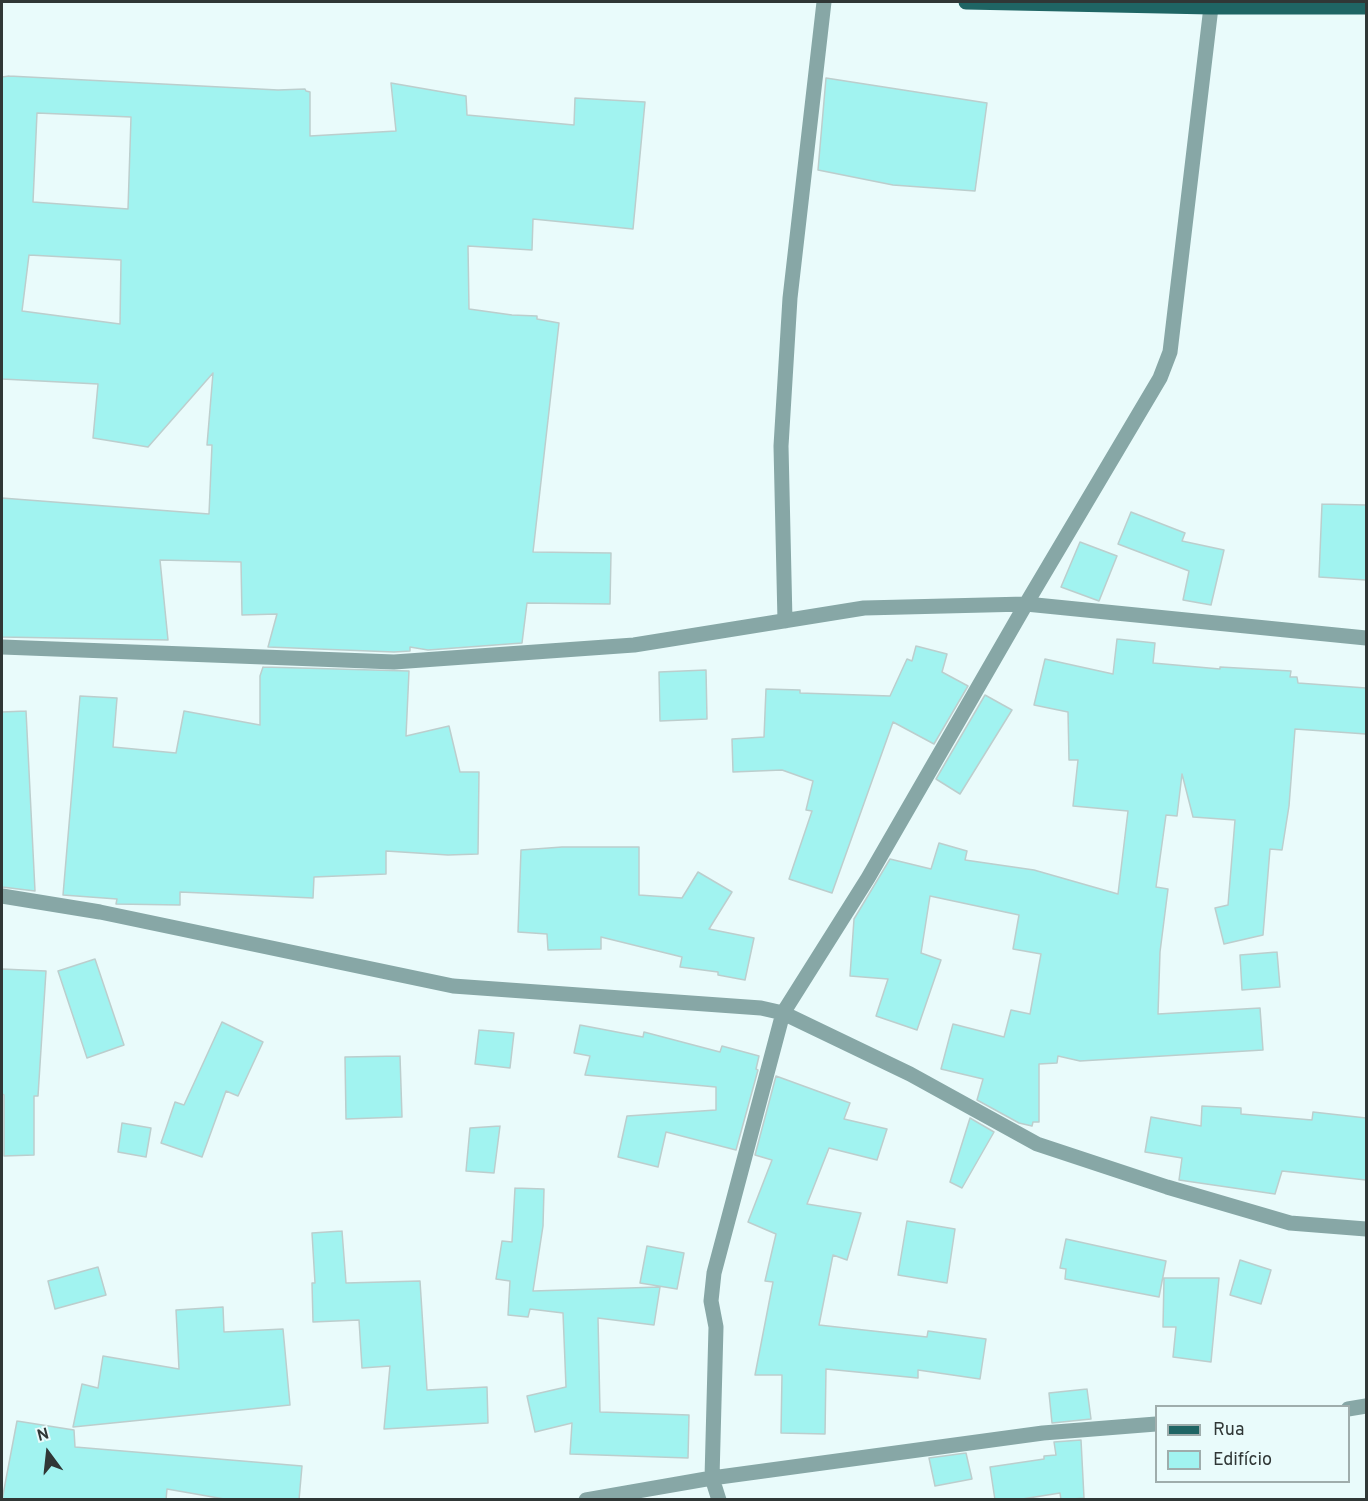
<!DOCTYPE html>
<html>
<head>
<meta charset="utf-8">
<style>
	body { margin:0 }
	#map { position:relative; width:1368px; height:1501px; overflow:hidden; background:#e9fbfb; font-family:Overpass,sans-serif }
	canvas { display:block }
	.frame { position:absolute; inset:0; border:3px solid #303736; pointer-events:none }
	.legend { position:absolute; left:1155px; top:1405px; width:195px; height:78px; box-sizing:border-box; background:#e9fbfb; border:2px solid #9fadac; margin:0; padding:8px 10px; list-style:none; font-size:18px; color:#303736 }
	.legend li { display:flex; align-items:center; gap:12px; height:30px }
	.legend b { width:30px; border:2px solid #9fadac }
	.north { position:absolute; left:18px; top:1423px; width:60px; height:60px; -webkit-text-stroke:4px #e9fbfb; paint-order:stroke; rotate:345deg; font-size:16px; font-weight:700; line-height:24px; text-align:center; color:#303736 }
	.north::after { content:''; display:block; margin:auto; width:21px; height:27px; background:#303736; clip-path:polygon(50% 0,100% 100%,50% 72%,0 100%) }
</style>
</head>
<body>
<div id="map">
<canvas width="1368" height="1501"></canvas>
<div class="frame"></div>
<ul class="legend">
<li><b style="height:8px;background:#1f6564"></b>Rua</li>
<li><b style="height:16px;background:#a1f3f0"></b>Edifício</li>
</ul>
<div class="north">N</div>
</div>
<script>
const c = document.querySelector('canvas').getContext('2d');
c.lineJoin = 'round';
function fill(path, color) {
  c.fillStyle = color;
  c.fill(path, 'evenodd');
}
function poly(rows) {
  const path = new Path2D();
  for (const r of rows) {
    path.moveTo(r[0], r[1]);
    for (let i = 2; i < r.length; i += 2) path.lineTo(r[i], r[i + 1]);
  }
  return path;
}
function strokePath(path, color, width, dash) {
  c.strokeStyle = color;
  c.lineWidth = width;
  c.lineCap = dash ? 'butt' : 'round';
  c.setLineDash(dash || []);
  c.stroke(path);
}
const building = poly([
	[9,76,278,90,305,89,306,91,310,92,310,136,396,131,391,83,466,96,467,115,574,125,575,98,645,102,633,229,533,219,532,250,468,246,469,309,512,315,537,316,537,319,559,323,533,552,611,553,610,604,527,603,522,643,428,650,410,647,410,651,394,652,268,647,277,614,242,615,241,562,160,560,168,640,2,637,2,498,209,514,212,445,207,445,213,373,148,447,93,438,98,384,2,379,2,77,9,76],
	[37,113,131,117,128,209,33,202,37,113],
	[29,255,121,260,120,324,22,311,29,255],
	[826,78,987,103,975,191,893,185,818,170,826,78],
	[1322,504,1366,505,1366,580,1319,577,1322,504],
	[1131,512,1185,533,1182,541,1224,550,1211,605,1183,600,1189,571,1118,544,1131,512],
	[1080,542,1117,556,1099,601,1061,587,1080,542],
	[1117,639,1155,643,1153,663,1220,669,1220,667,1291,671,1290,677,1297,677,1298,683,1366,688,1366,734,1295,729,1289,806,1282,850,1270,849,1263,935,1224,944,1215,908,1228,905,1235,820,1193,817,1182,774,1177,816,1166,815,1156,887,1168,889,1160,952,1158,1014,1260,1008,1263,1050,1080,1061,1058,1056,1057,1063,1039,1064,1039,1122,1033,1122,1032,1126,1019,1123,977,1100,983,1079,941,1069,953,1024,1004,1037,1011,1010,1030,1014,1041,954,1013,949,1019,915,930,896,921,953,941,960,917,1030,876,1016,888,979,850,976,854,919,890,859,931,869,939,843,967,851,965,860,1034,870,1118,894,1128,811,1073,806,1078,760,1069,760,1068,712,1034,705,1045,659,1113,674,1117,639],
	[916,646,947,654,942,672,968,686,934,744,893,722,832,893,789,879,812,811,806,810,813,781,782,770,733,772,732,739,764,737,766,689,800,690,800,693,890,696,907,659,912,661,916,646],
	[263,667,409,671,406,736,449,726,460,772,479,772,478,854,448,855,386,851,386,874,314,877,313,898,180,892,180,905,116,904,117,899,63,895,80,696,117,698,113,747,176,753,184,711,260,725,260,676,263,667],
	[706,670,707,719,660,721,659,672,706,670],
	[985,695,1012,710,960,794,936,779,985,695],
	[26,711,35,891,2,887,2,712,26,711],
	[562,847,639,847,639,895,682,898,698,872,732,892,709,929,754,938,745,980,718,975,718,972,680,967,682,957,601,937,601,949,548,950,547,934,518,932,521,850,562,847],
	[1277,952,1280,987,1242,990,1240,955,1277,952],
	[95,959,124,1045,87,1058,58,971,95,959],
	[2,969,46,971,38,1096,34,1096,34,1155,4,1156,4,1095,2,1094,2,969],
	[222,1022,263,1042,238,1096,226,1091,202,1157,161,1143,175,1102,184,1105,222,1022],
	[580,1025,643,1037,644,1032,720,1052,722,1046,759,1056,756,1069,758,1070,736,1150,666,1132,658,1167,618,1157,627,1116,716,1110,716,1087,585,1075,590,1056,574,1053,580,1025],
	[479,1030,514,1033,510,1068,475,1064,479,1030],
	[400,1056,402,1117,346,1119,345,1057,400,1056],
	[776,1076,850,1103,844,1119,887,1129,877,1160,829,1148,807,1204,861,1213,847,1260,833,1255,819,1325,927,1337,928,1331,986,1339,980,1379,918,1370,918,1378,826,1369,825,1434,781,1433,782,1375,755,1375,773,1282,765,1281,776,1234,748,1222,772,1160,755,1155,776,1076],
	[1202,1106,1241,1108,1241,1114,1312,1120,1313,1112,1366,1118,1366,1180,1282,1171,1275,1194,1179,1180,1182,1158,1145,1152,1151,1117,1201,1126,1202,1106],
	[970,1118,994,1132,962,1188,950,1182,970,1118],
	[122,1123,151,1128,146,1157,118,1152,122,1123],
	[500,1126,494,1173,466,1171,470,1128,500,1126],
	[515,1188,544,1189,543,1226,533,1291,660,1287,654,1325,598,1318,600,1412,689,1415,688,1458,570,1454,572,1423,535,1432,527,1396,566,1387,563,1313,530,1309,528,1317,508,1315,510,1281,496,1279,502,1241,512,1242,515,1188],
	[907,1221,955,1229,947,1283,898,1275,907,1221],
	[342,1231,346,1283,420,1281,427,1390,487,1387,488,1423,384,1429,390,1366,362,1368,359,1320,313,1322,312,1283,315,1283,312,1233,342,1231],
	[1066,1239,1166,1261,1159,1297,1065,1279,1066,1269,1060,1268,1066,1239],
	[647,1246,684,1253,677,1289,640,1283,647,1246],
	[1240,1260,1271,1270,1261,1304,1230,1295,1240,1260],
	[98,1267,106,1295,55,1309,48,1281,98,1267],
	[1164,1278,1219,1278,1211,1362,1173,1357,1176,1327,1163,1327,1164,1278],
	[223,1307,224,1332,283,1329,290,1405,73,1427,82,1384,98,1388,103,1356,179,1369,176,1310,223,1307],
	[1087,1389,1091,1419,1052,1423,1049,1393,1087,1389],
	[17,1421,74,1430,75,1447,302,1466,299,1500,230,1500,167,1489,166,1500,2,1500,17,1421],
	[1081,1440,1084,1498,1061,1500,1060,1493,1016,1500,995,1500,990,1467,1044,1459,1044,1456,1056,1455,1054,1442,1081,1440],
	[966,1453,972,1479,935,1486,929,1458,966,1453]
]);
const minor = poly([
	[785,621,781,446,790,298,824,2],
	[2,647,394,662,634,645,864,608,1026,604,1366,638],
	[2,896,100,912,453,986,761,1008,783,1013,910,1074,1037,1144,1167,1187,1290,1223,1366,1229],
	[1348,1409,1366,1406],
	[586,1500,712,1478,1043,1433,1156,1424],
	[719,1500,712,1478,716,1327,711,1301,714,1273,783,1013,868,878,1026,604,1160,378,1170,352,1211,7]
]);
const primary = poly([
	[966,2,1211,7,1366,7]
]);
fill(building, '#a1f3f0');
strokePath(building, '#bccecd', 1.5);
strokePath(minor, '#87a7a6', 15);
strokePath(primary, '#1f6564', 15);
</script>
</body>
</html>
